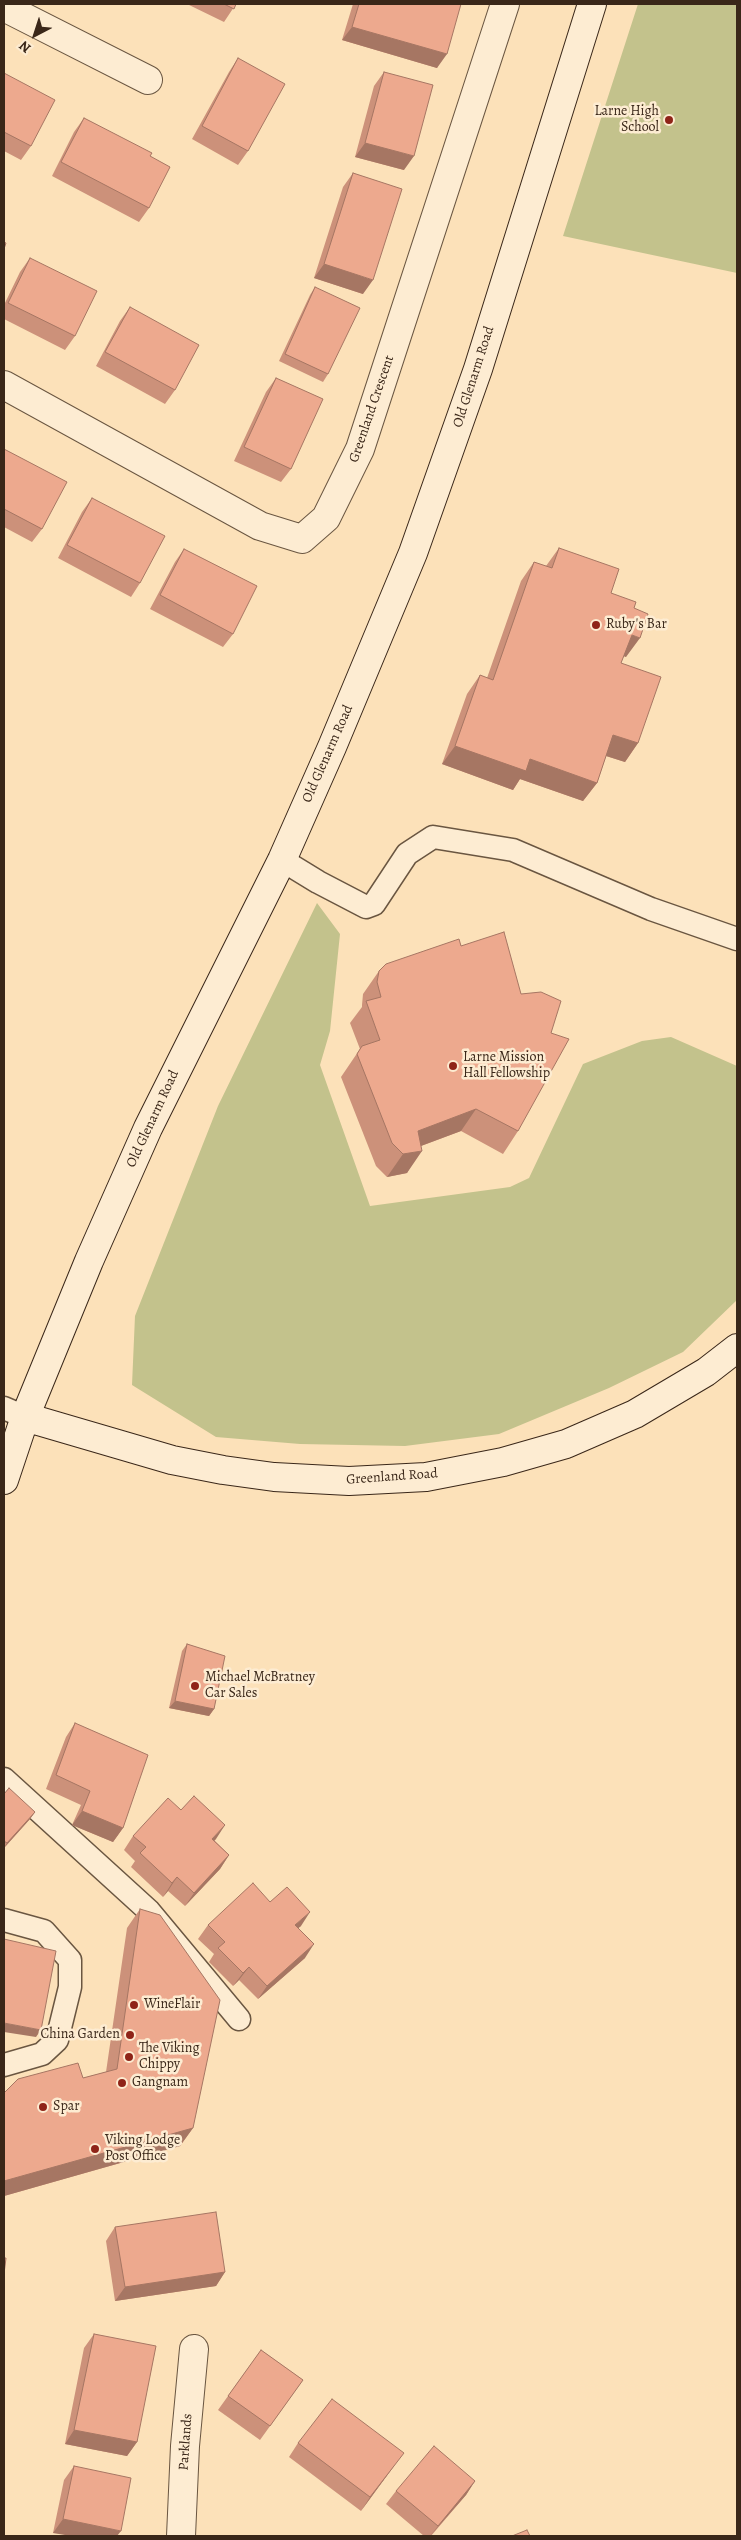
<!DOCTYPE html>
<html>
<head>
<meta charset="utf-8">
<style>
	body { margin:0 }
	#map { position:relative; width:741px; height:2540px; overflow:hidden; background:#fce1b9; font-family:Alegreya,serif }
	canvas { display:block }
	.frame { position:absolute; inset:0; border:5px solid #3a2719; pointer-events:none }
	.north { position:absolute; left:10px; top:10px; width:50px; height:50px; -webkit-text-stroke:4px #fdecd2; paint-order:stroke; rotate:220deg; font-size:14px; font-weight:700; line-height:20px; text-align:center; color:#3a2719 }
	.north::after { content:''; display:block; margin:auto; width:18px; height:22px; background:#3a2719; clip-path:polygon(50% 0,100% 100%,50% 72%,0 100%) }
</style>
</head>
<body>
<div id="map">
<canvas width="741" height="2540"></canvas>
<div class="frame"></div>
<div class="north">N</div>
</div>
<script>
const c = document.querySelector('canvas').getContext('2d');
c.lineJoin = 'round';
function fill(path, color) {
  c.fillStyle = color;
  c.fill(path, 'evenodd');
}
function poly(rows) {
  const path = new Path2D();
  for (const r of rows) {
    path.moveTo(r[0], r[1]);
    for (let i = 2; i < r.length; i += 2) path.lineTo(r[i], r[i + 1]);
  }
  return path;
}
function strokePath(path, color, width, dash) {
  c.strokeStyle = color;
  c.lineWidth = width;
  c.lineCap = dash ? 'butt' : 'round';
  c.setLineDash(dash || []);
  c.stroke(path);
}
function write(font, color, halo, rows, align = 'center') {
  c.font = font + ' Alegreya,serif';
  c.lineWidth = 5;
  c.setLineDash([]);
  c.textBaseline = 'middle';
  c.strokeStyle = halo;
  c.fillStyle = color;
  for (const [text, x, y, turn = 0] of rows) {
    c.save();
    c.translate(x, y);
    c.rotate((+turn || 0) * Math.PI / 180);
    c.textAlign = isNaN(turn) ? turn : align;
    if (halo) c.strokeText(text, 0, 0);
    c.fillText(text, 0, 0);
    c.restore();
  }
}
const green = poly([
	[638,4,737,4,737,273,563,236],
	[317,903,340,934,330,1031,320,1065,370,1206,510,1187,529,1178,583,1064,642,1041,671,1037,737,1066,737,1300,683,1352,609,1388,499,1434,405,1446,300,1444,216,1437,132,1385,135,1316,218,1106]
]);
const lane = poly([
	[282,860,318,882,366,907,374,904,407,854,433,837,513,850,651,909,737,939],
	[4,1408,25,1417],
	[4,1779,149,1911,239,2019],
	[4,1920,44,1931,70,1960,70,1987,57,2040,42,2054,4,2065]
]);
const street = poly([
	[4,7,148,80],
	[4,385,260,526,302,539,326,518,360,449,505,4],
	[181,2536,185,2446,194,2349]
]);
const secondary = poly([
	[25,1417,172,1460,223,1470,274,1477,349,1481,426,1477,503,1462,566,1444,635,1414,706,1372,737,1348],
	[4,1480,25,1417,89,1261,148,1128,282,860,332,747,413,553,478,369,592,4]
]);
const wall = poly([
	[187,4,236,4,224,22],
	[353,4,461,4,437,68,342,40],
	[238,58,248,151,238,165,192,139,229,72],
	[384,72,404,170,355,157,374,86],
	[4,73,31,146,21,160,4,151],
	[84,118,150,156,149,208,139,222,52,176,74,132],
	[353,173,363,294,314,278,343,187],
	[30,258,75,336,65,350,4,319,4,305,20,272],
	[315,287,328,374,323,382,279,361,310,295],
	[130,307,175,390,165,404,96,366,120,321],
	[276,378,291,469,281,482,234,461,266,392],
	[4,449,42,529,32,542,4,527],
	[92,498,140,583,131,597,58,558,82,512],
	[559,548,611,593,634,608,626,657,624,656,621,663,638,743,625,762,606,756,597,783,583,801,520,779,513,790,442,764,467,694,480,675,487,678,521,581,534,562,546,566],
	[184,549,233,634,223,647,150,609,175,562],
	[461,946,518,1131,503,1154,461,1131,421,1146,407,1173,387,1177,376,1166,341,1077,360,1049,350,1023,362,1007,362,1005,363,994,379,971],
	[187,1644,214,1709,209,1716,169,1708,182,1651],
	[75,1723,123,1828,113,1842,72,1825,81,1805,46,1789,66,1737],
	[4,1794,35,1812,30,1819,4,1848],
	[133,1836,216,1839,214,1840,229,1855,220,1869,185,1906,168,1891,163,1897,131,1867,135,1861,124,1850],
	[270,1902,301,1926,298,1928,305,1958,258,1999,239,1980,233,1986,209,1962,214,1954,198,1939,208,1925],
	[140,1909,193,2128,180,2146,4,2196,4,2093,83,2078,106,2072,127,1928],
	[115,2227,225,2272,216,2286,115,2301,106,2241],
	[94,2334,137,2442,127,2456,65,2444,84,2348],
	[261,2350,303,2380,260,2440,218,2410],
	[298,2443,394,2466,361,2511,289,2457],
	[74,2466,117,2536,53,2533,64,2480],
	[475,2481,466,2495,431,2536,424,2536,386,2504,396,2491]
]);
const shadedWall = poly([
	[352,27,447,54,437,68,342,40],
	[365,143,414,156,404,170,355,157],
	[324,264,373,280,363,294,314,278],
	[632,635,640,638,626,657,618,654],
	[613,735,638,743,625,762,600,754],
	[455,746,530,759,597,783,583,801,520,779,513,790,442,764],
	[476,1109,461,1131,402,1153,418,1131],
	[422,1151,407,1173,387,1177,403,1154],
	[175,1701,214,1709,209,1716,169,1708],
	[82,1811,123,1828,113,1842,72,1825],
	[35,1812,30,1819,4,1848,7,1843],
	[225,1825,216,1839,203,1853,212,1839],
	[229,1855,220,1869,185,1906,194,1893],
	[177,1877,168,1891,163,1897,172,1883],
	[310,1912,301,1926,285,1939,295,1925],
	[314,1944,305,1958,258,1999,267,1986],
	[249,1967,239,1980,233,1986,243,1973],
	[4,2023,41,2030,36,2037,4,2032],
	[193,2128,180,2146,4,2196,4,2181],
	[225,2272,216,2286,115,2301,125,2287],
	[74,2430,137,2442,127,2456,65,2444],
	[404,2453,394,2466,361,2511,370,2497],
	[475,2481,466,2495,430,2536,438,2526],
	[63,2519,121,2531,117,2536,71,2536,53,2533]
]);
const building = poly([
	[224,4,236,4,234,9,224,4],
	[359,4,461,4,447,54,352,27,359,4],
	[238,58,285,84,248,151,202,126,238,58],
	[384,72,433,85,414,156,365,143,384,72],
	[4,73,55,100,31,146,4,132,4,73],
	[84,118,152,153,150,156,170,167,149,208,61,162,84,118],
	[353,173,402,189,373,280,324,264,353,173],
	[4,242,6,243,4,249,4,242],
	[30,258,97,291,75,336,8,303,30,258],
	[315,287,360,308,328,374,285,354,315,287],
	[130,307,199,345,175,390,105,352,130,307],
	[276,378,323,399,291,469,244,447,276,378],
	[4,449,67,482,42,529,4,509,4,449],
	[92,498,165,536,140,583,67,545,92,498],
	[559,548,619,569,611,593,636,602,634,608,648,614,640,638,632,635,621,663,661,677,638,743,613,735,597,783,530,759,526,771,455,746,480,675,493,680,534,562,552,568,559,548],
	[184,549,257,586,233,634,160,595,184,549],
	[504,932,521,994,541,992,561,1001,551,1033,569,1039,518,1131,476,1109,418,1131,422,1151,403,1154,392,1143,357,1054,362,1046,380,1040,366,1001,381,997,377,982,379,971,386,964,459,939,461,946,504,932],
	[187,1644,225,1656,214,1709,175,1701,187,1644],
	[75,1723,148,1755,123,1828,82,1811,90,1791,56,1775,75,1723],
	[9,1788,35,1812,7,1843,4,1841,4,1794,9,1788],
	[194,1796,225,1825,212,1839,229,1855,194,1893,177,1877,172,1883,140,1853,146,1847,133,1836,168,1798,181,1810,194,1796],
	[253,1883,270,1902,287,1887,310,1912,295,1925,314,1944,267,1986,249,1967,243,1973,218,1948,225,1942,208,1925,253,1883],
	[140,1909,160,1915,220,2000,193,2128,4,2181,4,2093,18,2079,78,2063,83,2078,117,2069,140,1909],
	[4,1939,56,1951,41,2030,4,2023,4,1939],
	[216,2212,225,2272,125,2287,115,2227,216,2212],
	[4,2258,6,2258,4,2274,4,2258],
	[94,2334,156,2346,137,2442,74,2430,94,2334],
	[261,2350,303,2380,270,2426,228,2396,261,2350],
	[332,2399,404,2453,370,2497,298,2443,332,2399],
	[434,2446,475,2481,438,2526,396,2491,434,2446],
	[74,2466,131,2478,121,2531,63,2519,74,2466],
	[527,2530,530,2536,512,2536,527,2530]
]);
const markers = [
	[669,120,5,"#8f2418"],
	[596,625,5,"#8f2418"],
	[453,1066,5,"#8f2418"],
	[195,1686,5,"#8f2418"],
	[134,2005,5,"#8f2418"],
	[130,2035,5,"#8f2418"],
	[129,2057,5,"#8f2418"],
	[122,2083,5,"#8f2418"],
	[43,2107,5,"#8f2418"],
	[95,2149,5,"#8f2418"]
];
const poiNames = [
	["Larne High",659,112,"right"],
	["School",659,128,"right"],
	["Ruby's Bar",606,625],
	["Larne Mission",463,1058],
	["Hall Fellowship",463,1074],
	["Michael McBratney",205,1678],
	["Car Sales",205,1694],
	["WineFlair",144,2005],
	["China Garden",120,2035,"right"],
	["The Viking",139,2049],
	["Chippy",139,2065],
	["Gangnam",132,2083],
	["Spar",53,2107],
	["Viking Lodge",105,2141],
	["Post Office",105,2157]
];
const streetNames = [
	["Old Glenarm Road",474,377,-72],
	["Greenland Crescent",372,409,-71],
	["Old Glenarm Road",328,754,-66],
	["Old Glenarm Road",153,1119,-65],
	["Greenland Road",392,1477,-4],
	["Parklands",186,2442,-86]
];
fill(green, '#c3c28c');
strokePath(lane, '#6a5641', 25);
strokePath(street, '#6a5641', 30);
strokePath(secondary, '#3a2719', 30);
strokePath(lane, '#fdecd2', 22);
strokePath(street, '#fdecd2', 28);
strokePath(secondary, '#fdecd2', 28);
fill(wall, '#cc917a');
fill(shadedWall, '#a67663');
fill(building, '#eda98e');
strokePath(building, '#a67663', 1);
for (const [x, y, r, color] of markers) {
  const dot = new Path2D();
  dot.arc(x, y, r, 0, 2 * Math.PI);
  c.fillStyle = color;
  c.fill(dot);
  strokePath(dot, '#fdecd2', 2);
}
write('14px', '#3a2719', '#fdecd2', poiNames, 'left');
write('14px', '#3a2719', '#fdecd2', streetNames);
</script>
</body>
</html>
